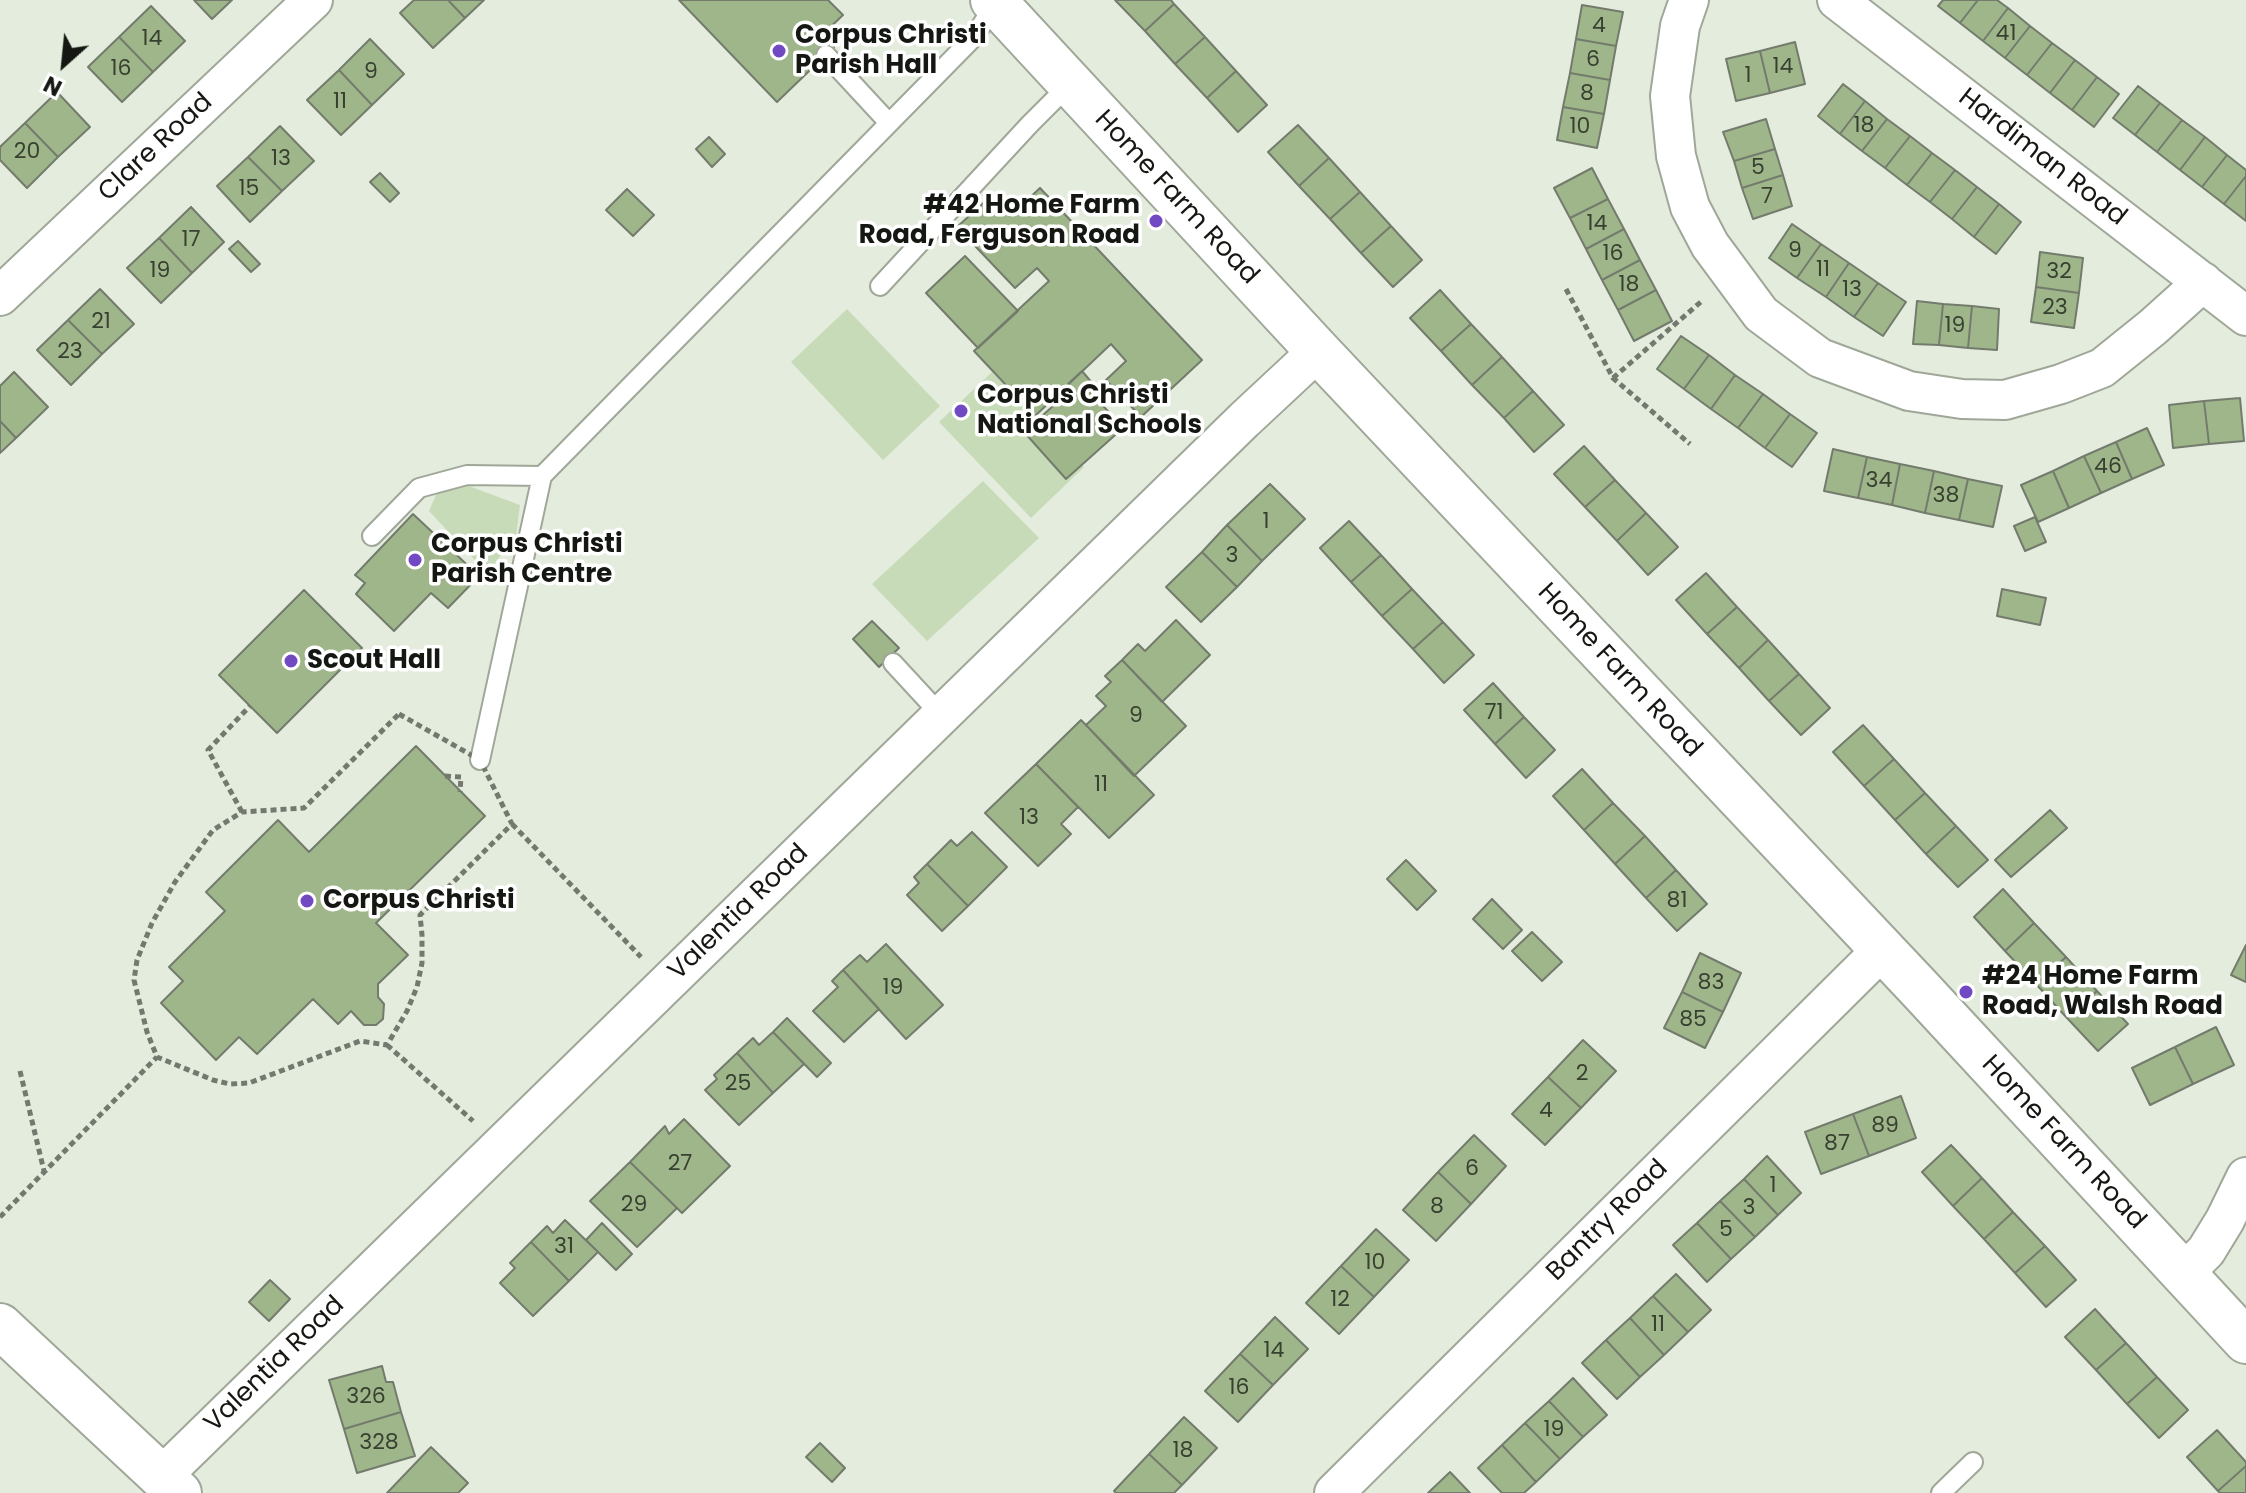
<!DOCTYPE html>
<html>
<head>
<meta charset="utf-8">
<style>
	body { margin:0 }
	#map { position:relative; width:2246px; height:1493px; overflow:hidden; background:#e4ecdd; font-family:Poppins,sans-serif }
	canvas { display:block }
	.north { position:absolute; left:24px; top:24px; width:80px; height:80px; -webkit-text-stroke:6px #fff; paint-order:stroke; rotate:207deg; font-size:22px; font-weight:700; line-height:32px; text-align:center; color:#151812 }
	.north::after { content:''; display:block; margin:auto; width:28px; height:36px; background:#151812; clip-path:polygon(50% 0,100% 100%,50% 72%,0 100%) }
</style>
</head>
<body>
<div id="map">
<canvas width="2246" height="1493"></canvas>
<div class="north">N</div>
</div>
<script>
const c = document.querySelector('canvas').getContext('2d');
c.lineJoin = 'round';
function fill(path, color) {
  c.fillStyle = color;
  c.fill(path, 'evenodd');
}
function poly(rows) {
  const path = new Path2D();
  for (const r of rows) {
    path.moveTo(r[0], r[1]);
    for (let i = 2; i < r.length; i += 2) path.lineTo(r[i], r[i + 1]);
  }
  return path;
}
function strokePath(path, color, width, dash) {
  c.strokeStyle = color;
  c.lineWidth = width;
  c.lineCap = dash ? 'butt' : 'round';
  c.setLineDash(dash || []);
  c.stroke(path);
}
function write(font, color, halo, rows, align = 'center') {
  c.font = font + ' Poppins,sans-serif';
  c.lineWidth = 7;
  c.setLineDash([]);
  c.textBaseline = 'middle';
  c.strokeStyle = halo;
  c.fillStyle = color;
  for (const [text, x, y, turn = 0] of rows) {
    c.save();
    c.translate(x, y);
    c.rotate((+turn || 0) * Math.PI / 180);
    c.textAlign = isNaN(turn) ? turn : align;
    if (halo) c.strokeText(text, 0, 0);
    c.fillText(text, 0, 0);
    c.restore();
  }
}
const green = poly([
	[847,309,940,406,883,460,791,362],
	[992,372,1084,467,1031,518,939,422],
	[983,481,1039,538,927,641,872,584],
	[466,485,520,505,516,536,487,573,429,511,439,488]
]);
const building = poly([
	[194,0,232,0,212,19,194,0],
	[414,0,448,0,465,18,433,48,400,13,414,0],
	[448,0,484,0,465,18,448,0],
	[679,0,828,0,843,15,822,35,834,47,777,102,679,0],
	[1115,0,1171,0,1174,4,1145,31,1115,0],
	[1943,0,1978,0,1960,23,1938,6,1943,0],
	[1978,0,1997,0,2008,8,1983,41,1960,23,1978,0],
	[1174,4,1205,37,1175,64,1145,31,1174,4],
	[1582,5,1623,12,1616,46,1576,39,1582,5],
	[151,6,185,41,153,72,119,37,151,6],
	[2008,8,2030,26,2005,58,1983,41,2008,8],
	[2030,26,2052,43,2027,75,2005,58,2030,26],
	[119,37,153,72,122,102,88,67,119,37],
	[1205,37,1236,71,1207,98,1175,64,1205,37],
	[370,39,404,74,372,105,339,70,370,39],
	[1576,39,1616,46,1610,80,1570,73,1576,39],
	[1795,42,1805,84,1770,93,1760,51,1795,42],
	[2052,43,2075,60,2050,93,2027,75,2052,43],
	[1760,51,1770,93,1736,101,1726,59,1760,51],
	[2075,60,2097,77,2072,110,2050,93,2075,60],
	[339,70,372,105,341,135,307,100,339,70],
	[1236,71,1267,105,1238,132,1207,98,1236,71],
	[1570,73,1610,80,1604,114,1563,107,1570,73],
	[2097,77,2119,94,2094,127,2072,110,2097,77],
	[1843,84,1865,101,1840,134,1818,116,1843,84],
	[2138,86,2160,103,2135,135,2113,118,2138,86],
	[57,92,90,127,58,157,25,123,57,92],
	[1865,101,1887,119,1862,151,1840,134,1865,101],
	[2160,103,2182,120,2157,152,2135,135,2160,103],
	[1563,107,1604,114,1597,148,1557,140,1563,107],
	[1766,119,1775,149,1734,161,1723,132,1766,119],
	[1887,119,1910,136,1885,168,1862,151,1887,119],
	[2182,120,2205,137,2180,170,2157,152,2182,120],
	[25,123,58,157,27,188,0,160,0,147,25,123],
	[1298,125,1329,158,1299,186,1268,152,1298,125],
	[280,126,314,161,282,191,248,157,280,126],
	[1910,136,1932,153,1907,185,1885,168,1910,136],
	[709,137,725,154,712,167,696,149,709,137],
	[2205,137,2227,155,2202,187,2180,170,2205,137],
	[1775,149,1783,175,1742,188,1734,161,1775,149],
	[1932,153,1955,170,1930,202,1907,185,1932,153],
	[2227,155,2246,170,2246,176,2224,204,2202,187,2227,155],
	[248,157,282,191,250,222,217,186,248,157],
	[1329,158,1360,192,1330,219,1299,186,1329,158],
	[1592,168,1608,199,1570,218,1554,188,1592,168],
	[1955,170,1977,187,1952,219,1930,202,1955,170],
	[380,173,399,193,390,202,370,182,380,173],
	[1783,175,1792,206,1753,219,1742,188,1783,175],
	[2246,176,2246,221,2224,204,2246,176],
	[1977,187,1999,204,1974,237,1952,219,1977,187],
	[1040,188,1202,360,1141,417,1106,380,1126,361,1111,344,1035,416,974,351,1049,281,1037,268,1015,288,957,227,991,196,1010,216,1040,188],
	[627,189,654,215,633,236,606,210,627,189],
	[1360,192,1391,226,1361,253,1330,219,1360,192],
	[1608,199,1624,229,1586,249,1570,218,1608,199],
	[1999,204,2021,222,1996,254,1974,237,1999,204],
	[191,207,224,242,192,273,159,238,191,207],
	[1792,224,1821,244,1797,278,1769,258,1792,224],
	[1391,226,1422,260,1393,287,1361,253,1391,226],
	[1624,229,1640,260,1602,280,1586,249,1624,229],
	[159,238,192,273,161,303,127,268,159,238],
	[238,241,260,264,251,272,229,249,238,241],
	[1821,244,1849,263,1826,297,1797,278,1821,244],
	[2040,252,2083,258,2079,293,2036,287,2040,252],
	[965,256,1018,311,978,348,926,293,965,256],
	[1640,260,1656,290,1618,310,1602,280,1640,260],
	[1849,263,1878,283,1854,317,1826,297,1849,263],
	[1878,283,1906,302,1883,336,1854,317,1878,283],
	[2036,287,2079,293,2074,328,2031,322,2036,287],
	[100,289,134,324,102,354,68,320,100,289],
	[1440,290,1471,324,1441,351,1410,318,1440,290],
	[1656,290,1672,321,1634,341,1618,310,1656,290],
	[1917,301,1943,304,1939,345,1913,344,1917,301],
	[1943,304,1972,306,1968,348,1939,345,1943,304],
	[1972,306,1999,309,1997,350,1968,348,1972,306],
	[68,320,102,354,71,385,37,350,68,320],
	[1471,324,1502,357,1472,385,1441,351,1471,324],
	[1681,336,1709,355,1684,389,1657,369,1681,336],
	[1709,355,1735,375,1711,409,1684,389,1709,355],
	[1502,357,1533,391,1504,418,1472,385,1502,357],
	[1082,371,1093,384,1088,389,1123,428,1066,479,1024,432,1072,389,1068,384,1082,371],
	[14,372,48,407,16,438,0,421,0,386,14,372],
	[1735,375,1763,394,1738,428,1711,409,1735,375],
	[1533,391,1564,425,1534,452,1504,418,1533,391],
	[1763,394,1790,414,1765,448,1738,428,1763,394],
	[2240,398,2244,441,2209,444,2204,401,2240,398],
	[2204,401,2209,444,2173,448,2169,405,2204,401],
	[1790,414,1817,433,1792,467,1765,448,1790,414],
	[0,421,16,438,0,453,0,421],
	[2147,428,2164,465,2132,479,2116,442,2147,428],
	[2116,442,2132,479,2101,493,2084,456,2116,442],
	[1584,446,1615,480,1585,507,1554,474,1584,446],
	[1833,449,1867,457,1858,498,1824,491,1833,449],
	[2084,456,2101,493,2069,508,2053,471,2084,456],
	[1867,457,1900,464,1892,505,1858,498,1867,457],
	[1900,464,1934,471,1925,513,1892,505,1900,464],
	[1934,471,1968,479,1959,520,1925,513,1934,471],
	[2053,471,2069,508,2038,522,2021,485,2053,471],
	[1968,479,2002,486,1993,527,1959,520,1968,479],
	[1615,480,1646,513,1617,541,1585,507,1615,480],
	[1270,484,1305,519,1262,561,1227,525,1270,484],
	[1646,513,1678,547,1648,575,1617,541,1646,513],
	[413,514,479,576,448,608,431,593,394,631,356,594,365,583,355,575,413,514],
	[2035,517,2046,542,2025,551,2014,526,2035,517],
	[1349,521,1381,555,1351,582,1320,548,1349,521],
	[1227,525,1262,561,1237,587,1202,552,1227,525],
	[1202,552,1237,587,1201,622,1166,587,1202,552],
	[1381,555,1412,589,1382,616,1351,582,1381,555],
	[1706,573,1737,607,1707,634,1676,600,1706,573],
	[1412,589,1443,622,1413,649,1382,616,1412,589],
	[2002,589,2046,598,2040,625,1997,616,2002,589],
	[304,590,362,648,277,733,219,675,304,590],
	[1737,607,1768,640,1739,668,1707,634,1737,607],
	[1176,620,1210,655,1162,702,1122,660,1138,644,1145,651,1176,620],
	[872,621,899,648,879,667,853,639,872,621],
	[1443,622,1474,655,1444,683,1413,649,1443,622],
	[1768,640,1799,674,1769,701,1739,668,1768,640],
	[1122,660,1186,726,1134,776,1086,725,1106,706,1096,696,1111,682,1105,676,1122,660],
	[1799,674,1830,708,1801,735,1769,701,1799,674],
	[1493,683,1524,717,1495,744,1464,710,1493,683],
	[1524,717,1555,750,1526,778,1495,744,1524,717],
	[1081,720,1154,795,1109,838,1036,764,1081,720],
	[1863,725,1894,759,1864,786,1833,752,1863,725],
	[416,746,485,816,376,923,408,955,378,984,378,997,384,1004,383,1019,376,1025,364,1025,351,1011,338,1024,313,999,257,1054,239,1037,216,1060,161,1003,183,981,169,967,225,911,206,892,278,820,309,852,416,746],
	[1894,759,1925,793,1895,820,1864,786,1894,759],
	[1036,764,1078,807,1061,824,1071,834,1038,866,985,813,1036,764],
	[1582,769,1613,803,1584,830,1553,796,1582,769],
	[1925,793,1956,826,1926,854,1895,820,1925,793],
	[1613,803,1645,836,1615,864,1584,830,1613,803],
	[2050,810,2067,828,2011,877,1995,860,2050,810],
	[1956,826,1988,860,1958,887,1926,854,1956,826],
	[972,832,1007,867,968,906,927,864,951,840,957,846,972,832],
	[1645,836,1676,870,1646,898,1615,864,1645,836],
	[1406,860,1436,891,1417,910,1387,879,1406,860],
	[927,864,968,906,942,931,907,895,919,883,914,877,927,864],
	[1676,870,1707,904,1677,931,1646,898,1676,870],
	[2003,889,2034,923,2005,951,1974,917,2003,889],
	[1492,899,1522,930,1503,949,1473,919,1492,899],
	[2034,923,2066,957,2036,984,2005,951,2034,923],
	[1532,932,1562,962,1542,981,1512,951,1532,932],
	[886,944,943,1005,906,1039,843,970,860,955,867,962,886,944],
	[2246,945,2246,982,2231,975,2246,945],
	[1700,953,1741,973,1723,1012,1682,992,1700,953],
	[2066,957,2097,991,2067,1018,2036,984,2066,957],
	[843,970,879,1009,844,1042,813,1011,838,987,832,981,843,970],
	[2097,991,2128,1024,2098,1051,2067,1018,2097,991],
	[1682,992,1723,1012,1705,1048,1664,1028,1682,992],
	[787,1018,831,1063,817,1077,773,1032,787,1018],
	[2216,1027,2234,1065,2193,1084,2175,1047,2216,1027],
	[773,1032,804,1064,773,1093,737,1053,753,1038,759,1045,773,1032],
	[1583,1040,1616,1071,1581,1108,1548,1077,1583,1040],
	[2175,1047,2193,1084,2150,1105,2132,1068,2175,1047],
	[737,1053,773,1093,739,1125,705,1090,717,1079,714,1075,737,1053],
	[1548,1077,1581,1108,1545,1145,1512,1114,1548,1077],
	[1901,1096,1916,1138,1869,1156,1853,1114,1901,1096],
	[1853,1114,1869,1156,1821,1174,1805,1132,1853,1114],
	[684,1119,730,1166,682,1213,630,1162,665,1126,669,1134,684,1119],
	[1474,1135,1506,1166,1471,1204,1438,1172,1474,1135],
	[1951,1145,1982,1178,1953,1206,1922,1172,1951,1145],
	[1767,1156,1801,1193,1778,1215,1744,1179,1767,1156],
	[630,1162,677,1208,637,1247,590,1201,630,1162],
	[1438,1172,1471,1204,1436,1241,1403,1210,1438,1172],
	[1982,1178,2013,1212,1984,1239,1953,1206,1982,1178],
	[1744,1179,1778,1215,1755,1237,1720,1201,1744,1179],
	[1720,1201,1755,1237,1731,1259,1697,1223,1720,1201],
	[2013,1212,2045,1246,2015,1273,1984,1239,2013,1212],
	[565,1220,598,1252,569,1281,531,1242,547,1226,553,1233,565,1220],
	[602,1223,632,1254,616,1270,586,1240,602,1223],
	[1697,1223,1731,1259,1707,1282,1673,1245,1697,1223],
	[1376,1229,1409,1260,1374,1297,1341,1266,1376,1229],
	[531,1242,569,1281,533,1316,500,1283,515,1268,510,1263,531,1242],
	[2045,1246,2076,1280,2046,1307,2015,1273,2045,1246],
	[1341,1266,1374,1297,1339,1334,1306,1303,1341,1266],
	[1676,1274,1711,1310,1688,1332,1653,1296,1676,1274],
	[270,1280,290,1299,269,1321,249,1302,270,1280],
	[1653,1296,1688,1332,1664,1355,1630,1318,1653,1296],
	[2095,1309,2126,1343,2096,1370,2065,1337,2095,1309],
	[1275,1317,1308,1349,1273,1385,1240,1354,1275,1317],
	[1630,1318,1664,1355,1640,1377,1606,1340,1630,1318],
	[1606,1340,1640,1377,1617,1399,1582,1363,1606,1340],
	[2126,1343,2157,1377,2127,1404,2096,1370,2126,1343],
	[1240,1354,1273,1385,1238,1422,1205,1391,1240,1354],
	[382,1366,386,1382,393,1382,401,1412,344,1429,329,1380,382,1366],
	[2157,1377,2188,1410,2159,1438,2127,1404,2157,1377],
	[1573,1378,1607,1415,1583,1437,1549,1401,1573,1378],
	[1549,1401,1583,1437,1560,1459,1525,1423,1549,1401],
	[401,1412,415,1456,357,1473,344,1429,401,1412],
	[1184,1417,1217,1448,1182,1485,1149,1454,1184,1417],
	[1525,1423,1560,1459,1536,1482,1502,1445,1525,1423],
	[2217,1430,2246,1462,2246,1466,2218,1491,2187,1457,2217,1430],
	[820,1443,845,1468,832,1482,806,1457,820,1443],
	[1502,1445,1536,1482,1524,1493,1502,1493,1478,1468,1502,1445],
	[431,1447,468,1483,458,1493,387,1493,431,1447],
	[1149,1454,1182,1485,1174,1493,1116,1493,1114,1491,1149,1454],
	[2246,1466,2246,1493,2220,1493,2218,1491,2246,1466],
	[1450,1472,1470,1493,1428,1493,1450,1472]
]);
const path = poly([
	[1566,289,1613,378,1690,444],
	[1613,378,1703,300],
	[399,714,480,760,512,824,420,915,422,935,422,963,417,987,407,1011,387,1045,360,1041,249,1083,230,1084,213,1080,157,1057,147,1032,134,980,137,960,152,923,175,882,213,830,242,812,304,808,399,714],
	[445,776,461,777,460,792],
	[242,812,208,750,250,706],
	[512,824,641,957],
	[387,1045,473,1121],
	[20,1071,44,1171],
	[0,1217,157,1057]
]);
const service = poly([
	[826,55,889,123],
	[880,286,1030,124,1070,84],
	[372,536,419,488,467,475,542,476],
	[893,663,941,715],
	[480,760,542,476,974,37,995,4],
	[1941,1493,1973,1462]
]);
const minor = poly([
	[1689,0,1680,26,1670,96,1676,156,1690,207,1710,245,1761,314,1820,358,1909,391,1962,399,2005,400,2061,384,2102,368,2153,327,2203,282],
	[1837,0,2246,316],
	[0,296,313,0],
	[2184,1273,2206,1251,2225,1220,2246,1177],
	[161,1477,1244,420,1318,351],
	[1334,1493,1882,950]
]);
const tertiary = poly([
	[993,0,1318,351,1918,987,2246,1341]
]);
const secondary = poly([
	[0,1326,179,1493]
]);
const markers = [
	[779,51,8,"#714ac3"],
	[1156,221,8,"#714ac3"],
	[961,411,8,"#714ac3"],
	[415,560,8,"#714ac3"],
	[291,661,8,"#714ac3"],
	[307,901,8,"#714ac3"],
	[1966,992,8,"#714ac3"]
];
const numberNames = [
	["4",1599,26],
	["41",2006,34],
	["14",152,39],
	["6",1593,60],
	["14",1783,67],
	["16",121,69],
	["9",371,72],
	["1",1748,76],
	["8",1587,94],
	["11",340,102],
	["18",1864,126],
	["10",1580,127],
	["20",27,152],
	["13",281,159],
	["5",1758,168],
	["15",249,189],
	["7",1767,197],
	["14",1597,224],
	["17",191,240],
	["9",1795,251],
	["16",1613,254],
	["11",1823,270],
	["19",160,271],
	["32",2059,272],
	["18",1629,285],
	["13",1852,290],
	["23",2055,308],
	["21",101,322],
	["19",1955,326],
	["23",70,352],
	["46",2108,467],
	["34",1879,481],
	["38",1946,496],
	["1",1266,522],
	["3",1232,556],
	["71",1494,713],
	["9",1136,716],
	["11",1101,785],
	["13",1029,818],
	["81",1677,901],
	["83",1711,983],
	["19",893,988],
	["85",1693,1020],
	["2",1582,1074],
	["25",738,1084],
	["4",1546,1111],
	["89",1885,1126],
	["87",1837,1144],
	["27",680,1164],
	["6",1472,1169],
	["1",1773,1186],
	["29",634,1205],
	["8",1437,1207],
	["3",1749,1208],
	["5",1726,1230],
	["31",564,1247],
	["10",1375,1263],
	["12",1340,1300],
	["11",1658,1325],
	["14",1274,1351],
	["16",1239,1388],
	["326",366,1397],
	["19",1554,1430],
	["328",379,1443],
	["18",1183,1451]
];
const poiNames = [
	["Corpus Christi",795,36],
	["Parish Hall",795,66],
	["#42 Home Farm",1140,206,"right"],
	["Road, Ferguson Road",1140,236,"right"],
	["Corpus Christi",977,396],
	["National Schools",977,426],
	["Corpus Christi",431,545],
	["Parish Centre",431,575],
	["Scout Hall",307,661],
	["Corpus Christi",323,901],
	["#24 Home Farm",1982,977],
	["Road, Walsh Road",1982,1007]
];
const streetNames = [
	["Clare Road",156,148,-43],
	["Hardiman Road",2042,158,38],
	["Home Farm Road",1176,198,47],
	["Home Farm Road",1619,671,47],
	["Valentia Road",739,913,-44],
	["Home Farm Road",2063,1143,47],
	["Bantry Road",1608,1221,-45],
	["Valentia Road",275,1365,-44]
];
fill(green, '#c8dbb8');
fill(building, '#9fb68b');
strokePath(building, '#737b6d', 2);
strokePath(service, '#9fa799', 22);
strokePath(minor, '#9fa799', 42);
strokePath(tertiary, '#9fa799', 48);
strokePath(secondary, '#9fa799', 48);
strokePath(path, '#74796f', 5, [6, 4]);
strokePath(service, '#fff', 18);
strokePath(minor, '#fff', 38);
strokePath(tertiary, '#fff', 44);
strokePath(secondary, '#fff', 44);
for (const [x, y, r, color] of markers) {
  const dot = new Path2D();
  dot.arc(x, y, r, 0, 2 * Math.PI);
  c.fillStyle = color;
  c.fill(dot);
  strokePath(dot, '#fff', 3);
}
write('22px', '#384030', null, numberNames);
write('bold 26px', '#151812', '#fff', poiNames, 'left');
write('26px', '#151812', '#fff', streetNames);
</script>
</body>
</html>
